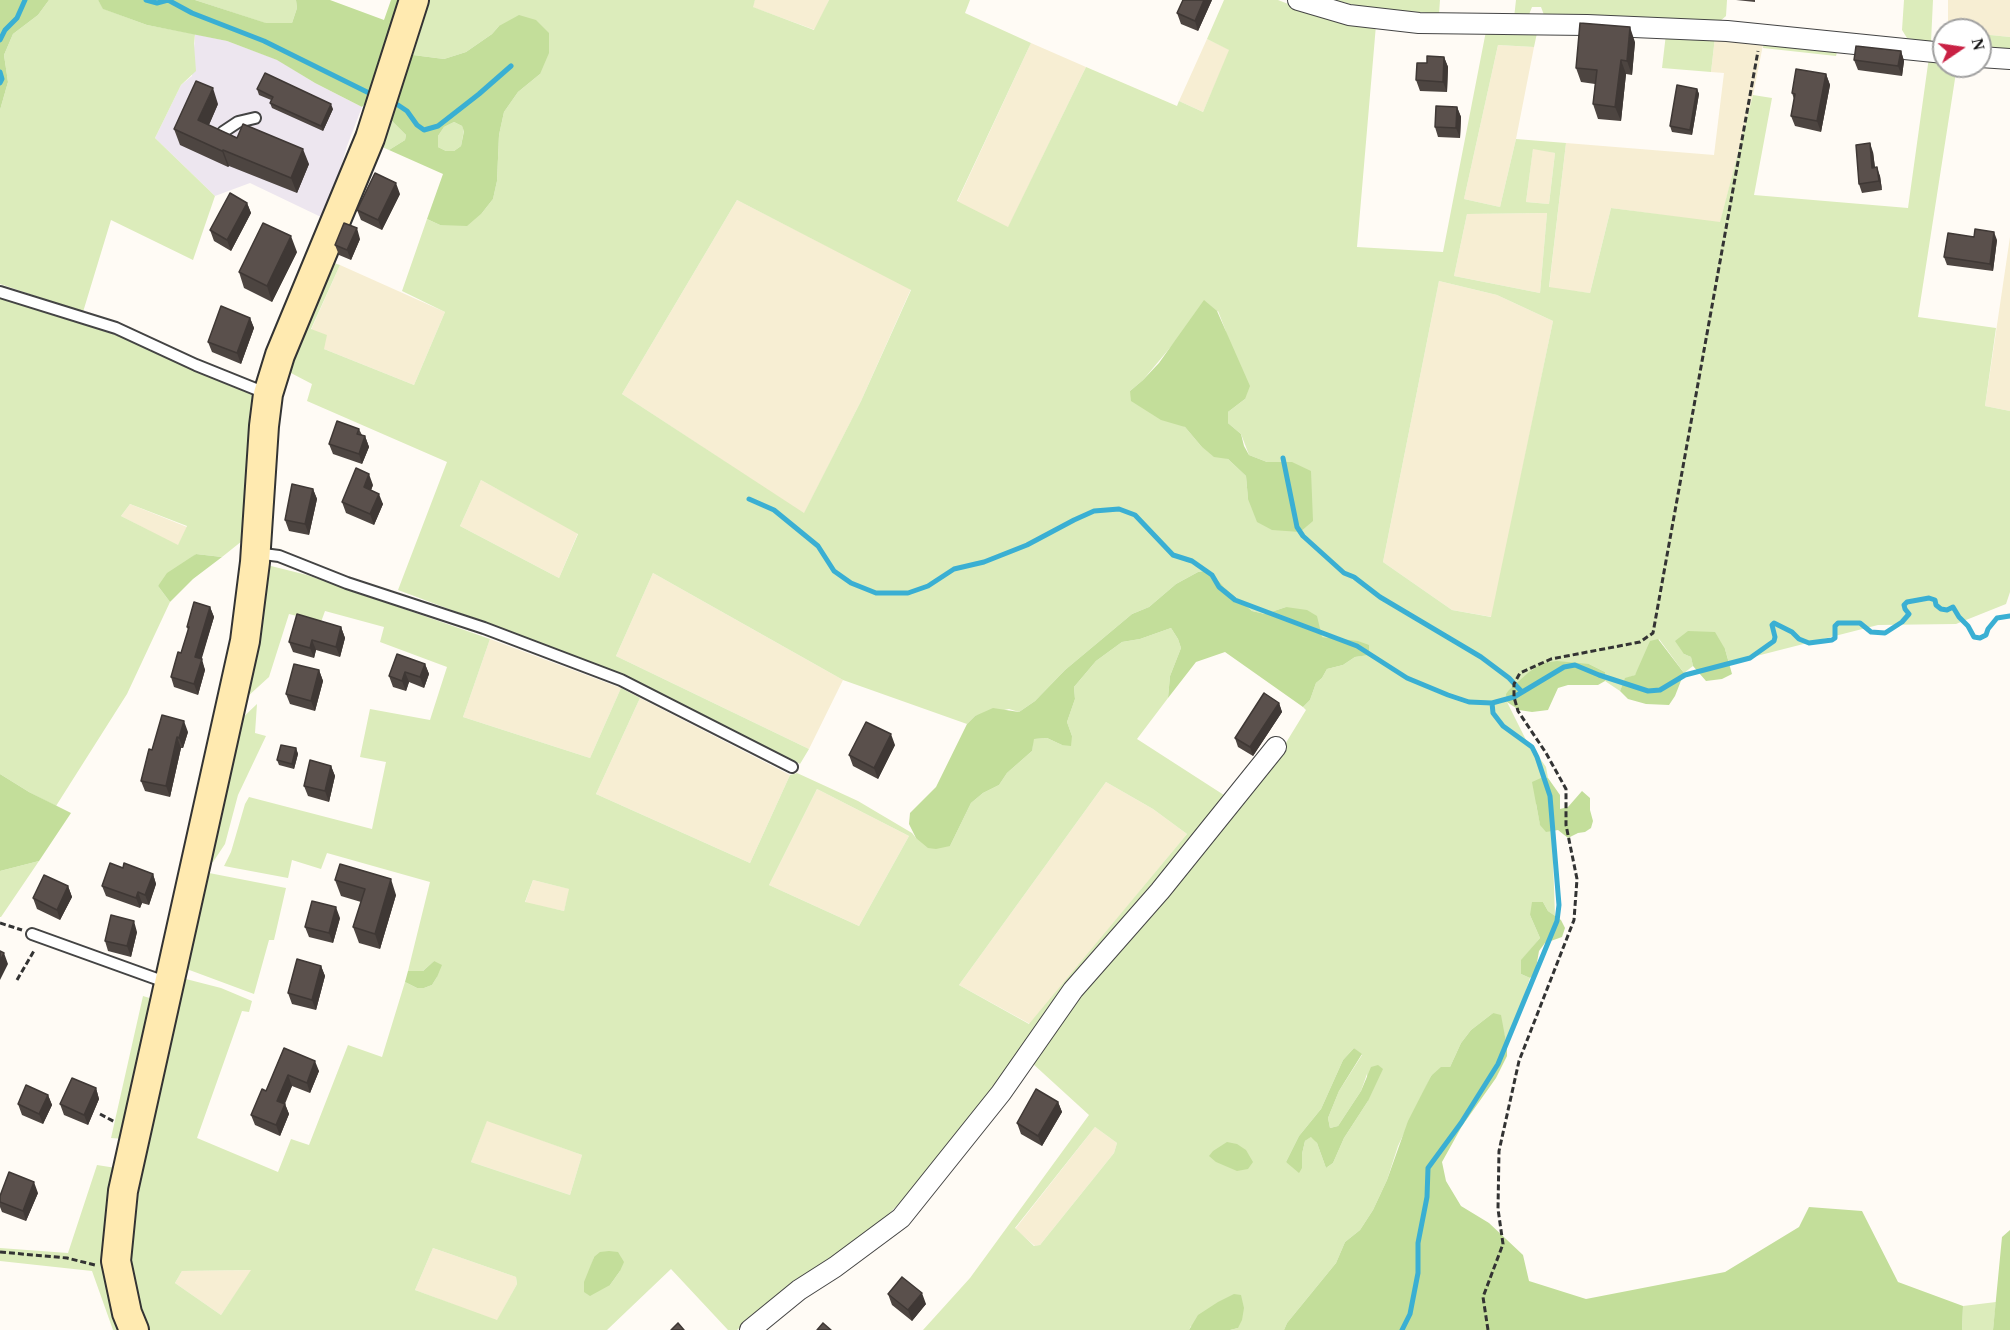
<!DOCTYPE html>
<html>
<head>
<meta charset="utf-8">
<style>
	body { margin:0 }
	#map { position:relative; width:2010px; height:1330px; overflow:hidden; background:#fffbf5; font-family:Georgia,serif }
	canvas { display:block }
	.north { position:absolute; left:1932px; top:18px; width:60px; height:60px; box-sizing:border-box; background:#fff; border:2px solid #a0a0a0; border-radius:50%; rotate:77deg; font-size:16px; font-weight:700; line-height:24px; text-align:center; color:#111 }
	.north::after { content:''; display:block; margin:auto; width:21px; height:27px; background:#c92144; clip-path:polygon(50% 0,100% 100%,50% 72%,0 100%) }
</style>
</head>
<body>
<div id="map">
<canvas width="2010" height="1330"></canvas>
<div class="north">N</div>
</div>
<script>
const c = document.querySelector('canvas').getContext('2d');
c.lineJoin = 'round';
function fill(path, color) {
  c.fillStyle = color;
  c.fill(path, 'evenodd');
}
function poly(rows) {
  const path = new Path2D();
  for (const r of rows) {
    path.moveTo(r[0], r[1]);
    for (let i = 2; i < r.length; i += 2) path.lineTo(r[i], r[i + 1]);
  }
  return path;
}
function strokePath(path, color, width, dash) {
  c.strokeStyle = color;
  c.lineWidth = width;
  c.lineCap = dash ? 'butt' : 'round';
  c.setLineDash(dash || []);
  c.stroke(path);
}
const industrial = poly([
	[195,34,227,41,278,60,315,83,362,107,347,146,338,177,321,217,250,183,215,196,155,138,181,85,192,76]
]);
const farmland = poly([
	[755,0,829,0,815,30,752,7],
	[1948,0,2010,0,2010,37,1980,34,1980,30,1948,30],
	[1715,37,1764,40,1753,95,1720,223,1611,208,1590,293,1549,288,1566,143,1714,155,1724,73,1711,72],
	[1207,39,1230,50,1203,112,1179,101],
	[1031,43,1086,67,1008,228,957,202],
	[1498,45,1534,47,1516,139,1500,207,1464,199],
	[1533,148,1555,153,1549,204,1526,202],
	[737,200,911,289,861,401,804,514,622,394],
	[1547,213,1540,293,1454,276,1467,214],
	[2010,237,2010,411,1985,406],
	[340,265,445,312,414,385,324,349,311,330],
	[1439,281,1497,295,1553,321,1492,617,1452,610,1383,562],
	[481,480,578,533,559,578,460,526],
	[130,504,187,527,178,546,121,516],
	[653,573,843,680,809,749,616,656],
	[490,639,621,688,590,758,463,717],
	[640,698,790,775,750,863,596,794],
	[1106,782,1153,809,1187,834,1030,1024,959,985],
	[817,789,909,836,859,926,769,885],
	[533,880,570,889,564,911,525,903],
	[487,1120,582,1155,570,1195,471,1162],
	[1095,1127,1117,1143,1114,1153,1040,1245,1035,1246,1015,1229],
	[433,1248,516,1277,517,1284,497,1321,415,1290],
	[252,1270,221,1315,175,1283,182,1271]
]);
const green = poly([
	[49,0,98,0,104,9,147,25,195,34,194,44,196,71,181,85,155,138,215,196,193,260,111,220,83,312,0,284,0,110,8,82,4,55,13,34,38,15],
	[195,0,296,0,297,8,292,23,265,23],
	[430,0,755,0,753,7,814,30,829,0,970,0,965,13,1031,43,957,201,1008,227,1086,67,1177,106,1179,101,1203,112,1229,50,1207,39,1224,0,1278,0,1301,9,1376,25,1357,247,1443,252,1486,31,1537,33,1534,47,1498,45,1464,199,1500,207,1516,139,1566,143,1549,287,1590,293,1611,208,1720,222,1753,95,1772,98,1754,195,1908,208,1929,57,1944,59,1944,66,1957,66,1918,317,1996,328,1985,406,2010,411,2010,592,2006,604,1956,624,1878,625,1729,663,1725,649,1684,654,1691,657,1693,666,1684,673,1659,639,1635,675,1625,679,1620,691,1605,681,1605,672,1589,664,1574,664,1507,702,1533,754,1539,757,1546,767,1548,778,1541,778,1536,804,1540,824,1546,831,1552,831,1555,916,1548,911,1543,902,1530,915,1540,938,1521,961,1521,974,1530,978,1507,1047,1504,1033,1493,1013,1471,1030,1461,1043,1450,1067,1431,1076,1398,1146,1387,1180,1373,1210,1360,1230,1345,1242,1336,1263,1287,1323,1284,1330,1230,1330,1238,1328,1191,1326,1189,1330,923,1330,970,1278,1089,1115,1032,1063,1092,979,1284,746,1306,710,1303,707,1310,700,1316,683,1322,678,1327,669,1343,665,1355,657,1368,655,1337,639,1321,637,1320,633,1286,607,1265,614,1252,611,1224,587,1209,570,1198,572,1176,584,1149,607,1132,614,1065,670,1035,701,1019,712,1009,709,975,716,967,724,843,680,653,573,616,656,809,749,800,764,617,672,398,590,447,462,307,401,312,384,289,372,331,262,340,265,311,329,327,335,324,349,414,385,445,312,402,291,427,219,440,225,482,213,493,199,497,181,499,135,504,112,518,92,540,74,499,26,492,34,466,52,444,59,413,55],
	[1533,149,1555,153,1549,204,1526,202],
	[737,200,911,290,861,401,804,513,622,394],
	[1547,213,1540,293,1454,276,1467,214],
	[1439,281,1497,295,1553,321,1491,617,1452,610,1383,562],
	[1218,311,1225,329,1245,399,1228,412,1228,423,1241,434,1249,455,1267,462,1292,462,1248,499,1246,476,1228,459,1201,446,1185,427,1130,391,1143,380,1174,343],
	[481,480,578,534,559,578,460,526],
	[1354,1048,1362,1055,1339,1091,1328,1118,1330,1128,1338,1126,1361,1091,1367,1074,1368,1101,1344,1138,1333,1163,1326,1168,1317,1143,1312,1136,1305,1141,1302,1154,1302,1168,1286,1162,1299,1136,1321,1109,1343,1060],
	[1095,1127,1117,1143,1114,1153,1040,1245,1034,1246,1015,1228],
	[1334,0,1440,0,1439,14,1363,7],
	[1516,0,1727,0,1726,16,1719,22,1544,15,1541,7,1532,7,1528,17,1514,18],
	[1904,0,1933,0,1931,42,1907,38,1902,30],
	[1666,34,1715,37,1711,72,1662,68],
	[1980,34,2010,37,2010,49,1980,47],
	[1764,40,1838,48,1836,56,1763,48],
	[389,118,406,135,405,140,389,150,380,146],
	[454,122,462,126,464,130,461,146,454,151,446,151,438,147,438,136,444,127],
	[0,296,124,338,251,394,254,400,242,541,222,557,196,554,158,586,170,602,127,694,56,806,29,792,0,774],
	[130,504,187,526,178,545,121,516],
	[267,565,307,575,490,639,463,717,590,758,621,688,640,698,596,794,750,863,790,775,797,773,858,801,912,833,916,838,950,846,971,803,983,793,999,785,1007,773,1032,751,1033,739,1047,738,1062,745,1072,736,1067,722,1075,699,1074,687,1096,661,1122,642,1140,639,1171,628,1178,639,1181,648,1170,676,1168,698,1137,739,1227,797,923,1179,870,1233,784,1290,737,1330,728,1330,671,1269,607,1330,147,1330,129,1264,134,1204,177,1005,180,1004,182,978,221,988,252,1001,249,1012,242,1011,197,1138,278,1172,291,1139,309,1145,348,1045,382,1057,405,982,417,988,424,988,432,985,437,977,434,961,423,971,408,971,430,882,327,853,321,869,292,860,288,878,224,866,231,852,245,804,249,797,372,829,386,762,360,757,370,709,430,720,447,667,380,642,384,627,325,611,321,622,289,614,269,677,247,697],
	[1106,782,1153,809,1187,834,1029,1024,959,985],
	[817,789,909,836,859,926,769,885],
	[533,880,569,889,564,911,525,902],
	[487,1121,582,1155,570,1195,471,1162],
	[433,1248,516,1277,517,1284,497,1320,415,1290],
	[594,1257,620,1271,610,1285,590,1269],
	[251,1270,221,1315,175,1283,182,1271],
	[257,704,255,733,266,736,238,795,225,844,213,862,208,862,237,723],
	[39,861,1,917,0,917,0,871],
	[209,873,286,888,274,940,269,940,254,994,184,968,203,878],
	[143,996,156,1000,124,1139,111,1138],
	[97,1165,116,1168,121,1330,113,1330,92,1271,0,1261,0,1248,68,1253],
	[1996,1302,1993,1330,1962,1330,1963,1306]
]);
const forest = poly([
	[0,0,49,0,38,15,13,34,4,55,8,82,0,110],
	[98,0,195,0,266,23,292,23,297,8,296,0,330,0,384,20,391,0,405,0,372,95,362,107,315,83,277,60,227,41,147,25,103,9],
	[519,15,536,20,549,33,549,53,540,74,518,92,504,112,499,135,497,181,493,199,482,213,467,226,440,225,427,219,443,174,389,150,405,140,406,135,389,118,402,78,413,55,444,59,466,52,492,34,499,26],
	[454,122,462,126,464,131,461,146,454,151,446,151,438,147,438,136,444,127],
	[1204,300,1217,311,1250,386,1245,399,1228,412,1228,423,1241,434,1244,446,1249,455,1267,462,1292,462,1311,471,1313,521,1300,532,1272,530,1257,522,1248,499,1246,476,1228,459,1214,457,1201,446,1185,427,1161,420,1131,401,1130,391,1143,380,1159,363],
	[196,554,222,557,193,579,170,602,158,586,167,573],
	[1209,570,1224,587,1252,611,1265,614,1286,607,1307,610,1317,616,1322,637,1358,641,1369,645,1369,655,1355,657,1343,665,1327,669,1322,678,1316,683,1310,700,1303,707,1225,652,1196,662,1168,698,1170,676,1181,648,1178,639,1171,628,1140,639,1122,642,1096,661,1074,687,1075,699,1067,722,1072,736,1071,746,1062,745,1047,738,1034,739,1032,751,1007,773,999,785,983,793,971,803,950,846,936,849,928,848,916,838,909,824,910,813,936,787,967,724,975,716,993,708,1019,712,1035,701,1065,670,1132,614,1149,607,1176,584,1198,572],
	[1688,631,1715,632,1725,649,1732,674,1722,679,1706,681,1693,666,1691,657,1684,654,1675,641],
	[1658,639,1684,673,1675,696,1669,705,1646,704,1628,699,1620,691,1625,678,1635,675,1650,641],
	[1557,661,1589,664,1605,672,1605,681,1598,685,1568,685,1558,688,1548,710,1532,712,1519,710,1507,702,1506,694,1509,690,1529,672,1543,663],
	[0,774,29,792,71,813,39,861,0,871],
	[1541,778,1548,778,1560,795,1560,809,1568,807,1582,791,1590,798,1590,810,1593,821,1591,828,1585,832,1578,833,1568,838,1558,830,1546,832,1540,825,1532,782],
	[1532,902,1543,902,1548,911,1561,920,1565,928,1562,937,1545,943,1539,951,1535,974,1530,978,1521,974,1521,960,1540,938,1530,915],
	[434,961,442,965,437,977,432,985,424,988,417,988,405,982,408,971,423,971],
	[1493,1013,1501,1015,1507,1047,1507,1056,1496,1078,1462,1126,1442,1162,1446,1181,1461,1206,1489,1223,1523,1255,1529,1281,1586,1299,1725,1272,1799,1227,1809,1207,1862,1211,1898,1282,1963,1306,1962,1330,1284,1330,1287,1323,1336,1263,1345,1242,1360,1230,1373,1210,1387,1180,1408,1121,1431,1076,1441,1067,1450,1067,1461,1043,1471,1030],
	[1354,1048,1362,1054,1339,1091,1328,1118,1330,1128,1338,1126,1361,1091,1371,1067,1378,1065,1383,1069,1368,1101,1344,1138,1333,1163,1326,1168,1317,1143,1311,1137,1305,1141,1302,1154,1302,1168,1299,1173,1286,1162,1299,1136,1321,1109,1343,1060],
	[1227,1142,1237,1144,1246,1150,1253,1162,1248,1169,1237,1171,1216,1162,1209,1156,1213,1151],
	[2010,1230,2010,1330,1993,1330,2002,1237],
	[609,1251,618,1252,624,1262,620,1271,610,1285,590,1296,584,1292,584,1282,594,1257,600,1252],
	[1234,1294,1241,1295,1244,1308,1242,1320,1238,1328,1230,1330,1189,1330,1198,1315,1218,1302]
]);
const stream = poly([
	[146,0,157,3,168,0,192,13,264,41,369,93],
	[0,40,5,30,17,18,25,0],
	[0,72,2,79,0,83],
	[398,105,407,111,417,125,424,130,438,126,479,94,511,66],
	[1283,458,1297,527,1303,536,1344,573,1354,577,1380,597,1481,657,1509,678,1522,692],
	[749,499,774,510,818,546,834,571,851,583,876,593,908,593,928,586,954,569,984,562,1027,545,1074,520,1094,511,1119,509,1135,515,1173,555,1192,561,1212,575,1219,587,1235,600,1357,646,1407,678,1448,695,1469,702,1492,703],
	[1402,1330,1410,1314,1418,1273,1418,1243,1427,1197,1428,1168,1461,1123,1498,1064,1557,921,1559,905,1550,796,1537,757,1532,747,1503,726,1493,713,1492,703,1514,697,1564,667,1575,665,1599,675,1648,691,1660,690,1685,675,1750,658,1774,641,1775,637,1772,625,1774,623,1792,632,1799,639,1809,643,1832,640,1835,638,1835,626,1838,623,1860,623,1871,632,1885,633,1902,622,1909,614,1905,609,1904,605,1907,602,1929,598,1935,600,1936,605,1941,609,1947,610,1953,607,1959,617,1968,626,1974,637,1980,638,1986,635,1988,629,1997,618,2010,616]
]);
const path = poly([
	[0,923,22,930],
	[17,980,35,949],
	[100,1114,115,1122],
	[0,1252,67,1258,95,1265],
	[1488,1330,1483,1297,1503,1244,1498,1209,1499,1151,1519,1061,1574,920,1577,879,1566,825,1566,789,1546,753,1518,711,1514,697,1514,684,1520,673,1551,659,1640,642,1653,633,1758,51]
]);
const lane = poly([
	[223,132,238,122,255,118],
	[0,292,116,328,196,365,268,394],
	[256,553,279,556,347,583,484,628,621,680,792,767],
	[32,934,168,983]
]);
const street = poly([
	[1298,0,1349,15,1419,23,1587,25,1727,31,1944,53],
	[1980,57,2010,59],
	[750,1330,799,1290,835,1267,901,1218,1001,1093,1073,990,1160,891,1276,747]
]);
const secondary = poly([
	[134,1330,127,1313,116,1261,123,1191,245,641,255,562,264,426,268,394,280,355,370,138,414,0]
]);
const wall = poly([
	[1212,0,1198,31,1181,24,1177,13],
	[1736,0,1755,0,1755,2],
	[1635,42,1632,75,1626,74,1621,121,1598,119,1593,104,1595,84,1581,82,1576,68],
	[1901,51,1904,61,1902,76,1858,70,1854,60],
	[1444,57,1448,67,1447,92,1420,91,1416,80,1427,63],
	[1826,74,1830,85,1821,132,1795,126,1791,116,1794,99,1792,93],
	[257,89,333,109,323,131,272,108,270,103,271,100,259,95],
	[1697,89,1699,94,1692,135,1672,132,1670,126],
	[218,104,209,125,237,138,309,164,297,193,229,166,228,167,180,145,174,129],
	[1457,107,1461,117,1460,138,1438,137,1435,127],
	[1873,152,1875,167,1880,176,1882,190,1862,193,1859,184],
	[400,194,382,230,361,220,357,210],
	[247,203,251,213,231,251,214,241,210,230],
	[360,239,351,260,339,255,335,245],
	[1997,240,1993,271,1947,265,1944,257],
	[297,252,272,302,244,288,239,272],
	[250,318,254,328,241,364,212,352,208,342],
	[359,429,362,435,365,436,369,447,362,464,333,454,329,444],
	[373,485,371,490,383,504,374,525,346,513,342,502],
	[313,489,317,499,309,535,289,531,285,520],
	[210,607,214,617,201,659,205,670,198,695,174,687,171,677,181,653,188,630,187,627],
	[341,627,345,638,340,657,316,650,314,658,293,652,289,642],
	[425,664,429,674,424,688,409,682,406,691,393,687,389,676],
	[319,670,323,681,315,711,290,704,286,694],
	[1279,703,1282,712,1253,756,1238,747,1235,738],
	[188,732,183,748,181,748,170,797,145,791,141,781,152,750],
	[895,745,878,779,853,766,849,755],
	[296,748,298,754,294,769,279,765,277,760],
	[331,766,335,776,329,802,308,796,304,786],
	[123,868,153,874,156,884,149,905,142,903,140,908,106,896,102,886],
	[335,880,396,895,380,949,359,943,353,927,361,902,341,896],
	[68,886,72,897,60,920,37,909,33,898],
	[340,918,333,943,309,937,305,927],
	[137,932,131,957,108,951,105,941],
	[321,966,325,976,316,1010,292,1004,288,993],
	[284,1048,319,1071,310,1093,292,1086,285,1104,289,1114,280,1136,255,1125,251,1115,266,1091],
	[96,1088,99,1099,88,1125,64,1115,60,1104],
	[48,1095,52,1105,43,1124,22,1115,18,1104],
	[1058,1102,1062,1112,1042,1146,1021,1134,1017,1123],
	[38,1193,26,1221,2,1212,0,1207,0,1196],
	[888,1294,926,1304,912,1321,892,1305]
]);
const shadedWall = poly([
	[1204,0,1212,0,1198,31,1195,21],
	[1630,27,1635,42,1632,75,1627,61],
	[1901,51,1904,61,1902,76,1898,66],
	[1444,57,1448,67,1447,92,1443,82],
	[1621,60,1626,74,1621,121,1615,107],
	[1826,74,1830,85,1821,132,1817,121],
	[213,88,218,104,204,136,198,120],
	[1697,89,1699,94,1692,135,1690,130],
	[331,104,333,109,323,131,321,126],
	[1457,107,1461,117,1460,138,1456,128],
	[1870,143,1873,152,1876,177,1872,168],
	[303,149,309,164,297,193,291,178],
	[223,150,229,166,228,167,222,151],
	[1877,167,1880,176,1882,190,1879,181],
	[396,183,400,194,382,230,378,220],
	[247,203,251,213,231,251,227,240],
	[357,228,360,239,351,260,347,250],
	[1994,232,1997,240,1993,271,1990,264],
	[291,236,297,252,272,302,267,286],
	[250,318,254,328,241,364,237,353],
	[365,436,369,447,362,464,359,454],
	[369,474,373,485,368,498,364,487],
	[313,489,317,499,309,535,305,524],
	[379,494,383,504,374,525,370,514],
	[210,607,214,617,199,668,195,657],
	[341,627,345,638,340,657,336,647],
	[312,640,316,650,314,658,310,648],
	[202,659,205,670,198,695,194,684],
	[425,664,429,674,424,688,420,677],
	[319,670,323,681,315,711,311,701],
	[405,672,409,682,406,691,402,681],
	[1279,703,1282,712,1253,756,1250,747],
	[184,721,188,732,183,748,179,738],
	[891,734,895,745,878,779,874,768],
	[177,737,181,748,170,797,166,786],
	[296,748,298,754,294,769,292,764],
	[331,766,335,776,329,802,325,791],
	[153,874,156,884,149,905,145,895],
	[391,879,396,895,380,949,375,934],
	[68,886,72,897,60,920,57,910],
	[138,892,142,903,140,908,136,898],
	[336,907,340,918,333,943,329,933],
	[134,921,137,932,131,957,127,946],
	[4,953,8,964,0,980,0,961],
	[321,966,325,976,316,1010,312,1000],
	[315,1061,319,1071,310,1093,307,1083],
	[288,1075,292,1086,281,1111,277,1101],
	[96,1088,99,1099,88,1125,84,1115],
	[48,1095,52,1105,43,1124,39,1114],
	[1058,1102,1062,1112,1042,1146,1038,1136],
	[285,1104,289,1114,280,1136,276,1125],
	[34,1182,38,1193,26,1221,23,1211],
	[922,1293,926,1304,912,1321,908,1310]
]);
const building = poly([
	[1183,0,1204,0,1195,21,1177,13,1183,0],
	[1580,23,1630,27,1627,61,1621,60,1615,107,1593,104,1597,70,1576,68,1580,23],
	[1856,46,1901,51,1898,66,1854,60,1856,46],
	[1427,56,1444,57,1443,82,1416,80,1417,63,1427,63,1427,56],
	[1796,69,1826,74,1817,121,1791,116,1795,94,1792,93,1796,69],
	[265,73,331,104,321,126,270,103,273,97,257,89,265,73],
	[196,81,213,88,198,120,237,138,243,124,303,149,291,178,223,150,222,151,174,129,196,81],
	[1677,85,1697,89,1690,130,1670,126,1677,85],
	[1436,106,1457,107,1456,128,1435,127,1436,106],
	[1870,143,1872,168,1877,167,1879,181,1859,184,1856,145,1870,143],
	[375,173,396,183,378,220,357,210,375,173],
	[230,193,247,203,227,240,210,230,230,193],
	[263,223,291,236,267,286,239,272,263,223],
	[344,223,357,228,347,250,335,245,344,223],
	[1975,229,1994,232,1990,264,1944,257,1948,233,1974,237,1975,229],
	[221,306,250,318,237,353,208,342,221,306],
	[337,421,359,429,357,434,365,436,359,454,329,444,337,421],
	[356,468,369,474,364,487,379,494,370,514,342,502,356,468],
	[292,484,313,489,305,524,285,520,292,484],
	[194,602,210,607,195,657,202,659,194,684,171,677,178,652,181,653,189,627,187,627,194,602],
	[297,614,341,627,336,647,312,640,310,648,289,642,297,614],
	[397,654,425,664,420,677,405,672,402,681,389,676,397,654],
	[294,664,319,670,311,701,286,694,294,664],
	[1264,693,1279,703,1250,747,1235,738,1264,693],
	[162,715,184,721,179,738,177,737,166,786,141,781,149,749,152,750,162,715],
	[866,722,891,734,874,768,849,755,866,722],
	[281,745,296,748,292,764,277,760,281,745],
	[310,760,331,766,325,791,304,786,310,760],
	[110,863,123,868,124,863,153,874,145,895,138,892,136,898,102,886,110,863],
	[340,864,391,879,375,934,353,927,365,889,335,880,340,864],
	[44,875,68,886,57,910,33,898,44,875],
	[312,901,336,907,329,933,305,927,312,901],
	[111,915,134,921,127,946,105,941,111,915],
	[0,951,4,953,0,961,0,951],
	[297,959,321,966,312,1000,288,993,297,959],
	[284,1048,315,1061,307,1083,288,1075,277,1101,285,1104,276,1125,251,1115,262,1089,266,1091,284,1048],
	[72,1078,96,1088,84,1115,60,1104,72,1078],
	[26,1085,48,1095,39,1114,18,1104,26,1085],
	[1036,1089,1058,1102,1038,1136,1017,1123,1036,1089],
	[9,1172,34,1182,23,1211,0,1202,0,1196,9,1172],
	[902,1277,922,1293,908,1310,888,1294,902,1277],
	[678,1323,684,1330,671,1330,678,1323],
	[823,1323,831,1330,817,1330,823,1323]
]);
fill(industrial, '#ede6ef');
fill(farmland, '#f7eed3');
fill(green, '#dcecbb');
fill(forest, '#c3de9a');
strokePath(stream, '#3aafd3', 5);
strokePath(lane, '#444', 14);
strokePath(street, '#444', 22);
strokePath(secondary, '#333', 32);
strokePath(path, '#333', 3, [6, 3]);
strokePath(lane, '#fff', 10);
strokePath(street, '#fff', 20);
strokePath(secondary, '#ffeab0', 28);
fill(wall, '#4d4541');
fill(shadedWall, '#3f3835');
fill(building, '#5a504c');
strokePath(building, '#3f3835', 1.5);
</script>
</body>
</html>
